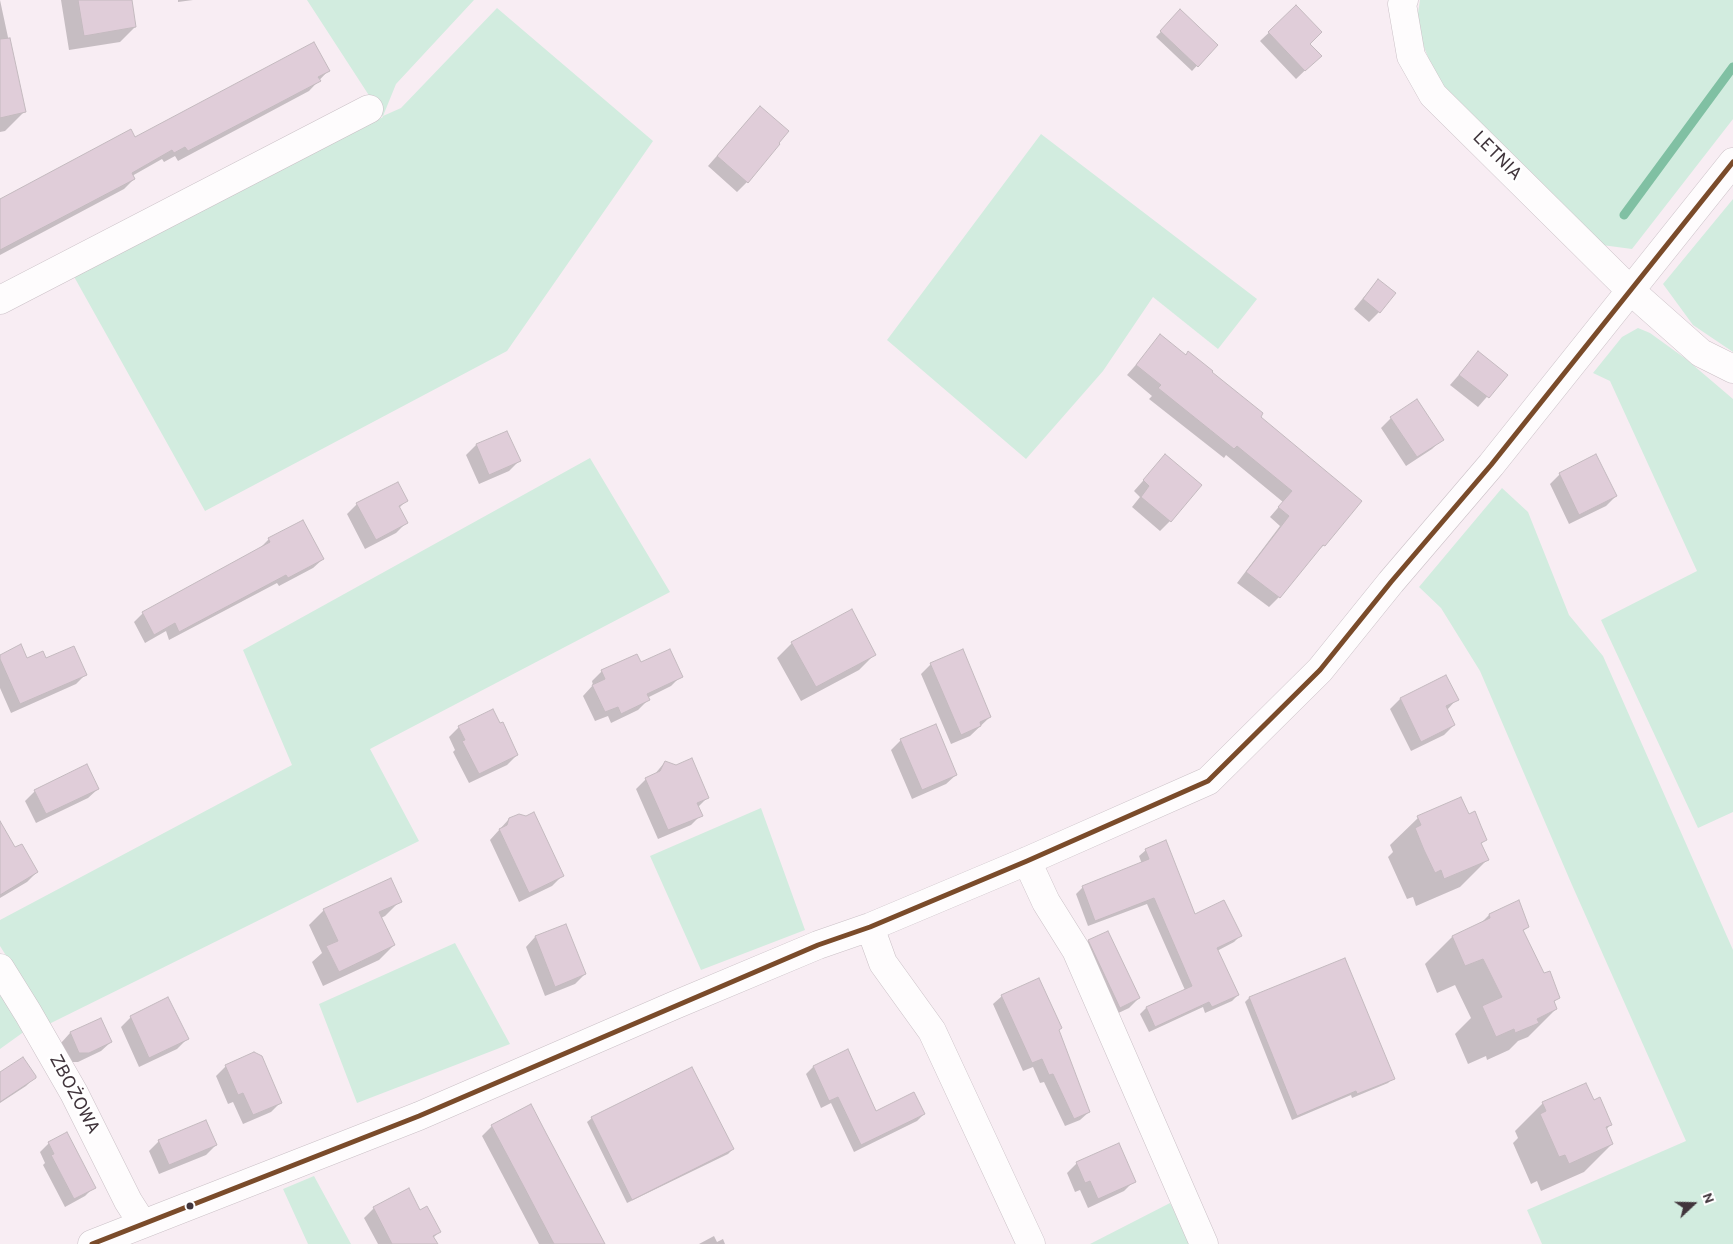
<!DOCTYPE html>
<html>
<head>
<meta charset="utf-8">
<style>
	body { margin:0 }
	#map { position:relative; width:1733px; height:1244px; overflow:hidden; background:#f8edf3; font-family:Overpass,sans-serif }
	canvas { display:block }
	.north { position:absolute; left:1668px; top:1179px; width:50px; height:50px; -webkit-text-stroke:4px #fff; paint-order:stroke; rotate:69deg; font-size:14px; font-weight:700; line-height:20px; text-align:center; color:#41353c }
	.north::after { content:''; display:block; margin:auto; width:18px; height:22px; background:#41353c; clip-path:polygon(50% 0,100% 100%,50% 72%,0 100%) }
</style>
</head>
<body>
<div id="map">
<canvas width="1733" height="1244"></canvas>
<div class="north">N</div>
</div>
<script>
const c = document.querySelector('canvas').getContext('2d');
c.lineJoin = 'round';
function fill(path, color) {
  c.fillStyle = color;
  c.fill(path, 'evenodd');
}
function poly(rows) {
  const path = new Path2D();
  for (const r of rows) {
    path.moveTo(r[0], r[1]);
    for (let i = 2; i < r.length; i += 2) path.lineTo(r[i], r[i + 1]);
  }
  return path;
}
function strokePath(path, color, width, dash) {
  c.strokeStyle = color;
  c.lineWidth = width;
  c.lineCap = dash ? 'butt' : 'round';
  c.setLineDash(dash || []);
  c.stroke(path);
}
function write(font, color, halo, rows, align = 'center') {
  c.font = font + ' Overpass,sans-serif';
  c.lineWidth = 5;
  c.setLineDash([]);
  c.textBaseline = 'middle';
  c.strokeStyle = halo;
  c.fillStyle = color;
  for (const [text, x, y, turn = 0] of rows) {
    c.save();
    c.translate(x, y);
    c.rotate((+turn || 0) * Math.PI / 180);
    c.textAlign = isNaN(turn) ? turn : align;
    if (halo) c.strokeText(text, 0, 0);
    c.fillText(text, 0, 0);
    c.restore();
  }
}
const green = poly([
	[307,0,474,0,396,84,383,116,401,108,497,8,653,141,507,351,205,511,72,273,383,117],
	[1420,0,1733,0,1733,119,1632,249,1602,245,1439,86,1416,26],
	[1041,134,1257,299,1218,349,1153,297,1103,371,1026,459,887,340],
	[1733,199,1733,352,1693,325,1663,284],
	[1638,328,1650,333,1686,359,1733,399,1733,812,1698,828,1601,620,1697,571,1610,381,1593,373,1622,337],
	[590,458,670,592,370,749,419,841,49,1024,0,946,0,920,292,765,243,650],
	[1502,488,1528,512,1569,615,1603,656,1733,950,1733,1244,1542,1244,1527,1210,1686,1141,1572,885,1480,671,1441,608,1419,587],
	[761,808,805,930,701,970,650,856],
	[455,943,510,1044,357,1103,319,1004],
	[0,995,25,1031,0,1049],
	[314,1176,351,1244,308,1244,283,1189],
	[1170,1203,1191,1244,1090,1244]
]);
const shadow = poly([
	[0,0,24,112,5,131,0,132],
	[61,0,130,0,135,27,120,42,69,50],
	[178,0,193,0,178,2],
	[1296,7,1309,44,1320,56,1296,79,1260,41],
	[1180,11,1216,45,1192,71,1156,37],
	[328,71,309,91,178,161,175,156,164,162,162,159,132,176,134,179,124,189,0,255,0,200,134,138],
	[750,118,747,182,737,192,708,166],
	[1378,280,1379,312,1369,322,1354,309],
	[1161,336,1186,356,1210,373,1259,417,1324,545,1313,555,1279,597,1269,607,1237,583,1280,526,1270,517,1283,502,1226,455,1224,458,1149,399,1152,396,1127,375],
	[1478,353,1506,375,1478,407,1450,385],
	[1391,418,1442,439,1432,449,1406,466,1381,428],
	[507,432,519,461,509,471,479,484,466,455,476,445],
	[1165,456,1170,521,1160,531,1132,507,1140,497,1134,491],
	[1560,474,1616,496,1606,506,1569,524,1550,484],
	[406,501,399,508,406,523,396,533,365,549,347,514,357,504],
	[303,521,323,559,313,568,279,586,277,583,169,640,166,631,145,643,134,622,143,613,259,549,268,540],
	[792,643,874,655,859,670,801,701,777,658],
	[0,656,26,660,46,660,85,675,76,684,11,713,0,688],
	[641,663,681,676,671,686,647,698,648,700,638,710,611,723,608,716,595,721,583,696,593,685,592,681,602,671],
	[931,664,990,717,970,736,951,744,921,674],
	[1446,677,1457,699,1447,710,1454,725,1444,735,1411,751,1390,709,1400,699],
	[500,725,517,755,507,765,469,783,453,752,455,750,449,737,459,727],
	[901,740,956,775,946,784,912,799,891,750],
	[665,762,707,798,698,807,701,815,691,825,658,839,636,789,646,779,654,775],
	[98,789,88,798,36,823,25,801,35,791],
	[1468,816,1485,840,1481,844,1487,860,1460,887,1416,906,1413,897,1407,899,1388,857,1393,852,1390,845,1418,818],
	[509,819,562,876,552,886,519,902,490,840],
	[0,836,37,872,27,882,0,898],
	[1146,850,1194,916,1240,936,1234,942,1217,951,1238,995,1232,1001,1205,1013,1203,1007,1149,1032,1140,1014,1146,1008,1185,990,1147,904,1088,926,1076,894,1083,887,1142,864,1139,856],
	[400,901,385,916,381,918,394,945,379,960,323,986,312,962,322,953,309,925,324,910],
	[1519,902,1528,927,1522,932,1543,975,1559,997,1553,1003,1556,1009,1528,1037,1518,1041,1509,1050,1487,1060,1486,1056,1468,1064,1455,1034,1471,1018,1455,985,1437,993,1425,964,1452,937,1480,924,1489,915],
	[565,925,585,974,575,984,545,996,526,947,535,937],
	[1089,941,1139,998,1129,1008,1110,1017,1079,951],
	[1345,960,1393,1078,1388,1083,1352,1098,1351,1095,1292,1120,1245,1002,1249,998],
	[1002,996,1058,1031,1089,1112,1080,1120,1065,1126,1044,1082,1040,1083,1033,1067,1023,1071,993,1004],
	[131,1017,187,1039,177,1049,139,1067,121,1027],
	[70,1033,111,1042,101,1051,78,1062,70,1062,61,1043],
	[848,1051,876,1113,924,1114,917,1121,854,1152,831,1103,821,1108,806,1074,813,1067],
	[226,1066,281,1102,271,1112,243,1124,233,1102,228,1104,216,1076],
	[0,1073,35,1077,26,1086,0,1103],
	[1593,1101,1611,1124,1606,1130,1612,1144,1584,1172,1541,1191,1537,1181,1531,1184,1513,1143,1518,1138,1515,1131,1543,1103],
	[592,1118,733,1149,728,1154,627,1203,587,1122],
	[492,1126,603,1244,539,1244,482,1136],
	[159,1141,216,1145,206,1155,159,1174,149,1151],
	[49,1143,94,1187,85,1196,65,1207,43,1165,45,1163,40,1152],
	[1077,1163,1134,1181,1124,1191,1088,1208,1080,1190,1075,1192,1067,1173],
	[374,1208,439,1232,433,1238,436,1244,378,1244,364,1218],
	[714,1236,717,1242,723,1239,725,1244,699,1244]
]);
const stream = poly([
	[1624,215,1733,67]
]);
const building = poly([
	[78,0,132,0,136,27,84,36,78,0],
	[1296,5,1322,32,1310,44,1322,56,1305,71,1268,32,1296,5],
	[1180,9,1218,45,1198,67,1160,31,1180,9],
	[10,38,26,112,0,118,0,39,10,38],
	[314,42,330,71,318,77,321,81,188,151,185,147,174,153,172,150,132,173,135,179,0,250,0,199,131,129,135,137,314,42],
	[760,106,789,131,779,143,780,144,748,183,717,156,760,106],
	[1378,279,1396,293,1380,313,1363,299,1378,279],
	[1160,334,1186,355,1188,351,1213,371,1212,372,1263,413,1261,417,1362,501,1325,546,1323,545,1280,598,1246,572,1289,516,1278,507,1292,491,1237,446,1234,449,1158,388,1161,385,1136,365,1160,334],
	[1478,351,1508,375,1489,398,1459,375,1478,351],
	[1417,399,1444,440,1417,457,1390,417,1417,399],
	[507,431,521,461,489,475,476,444,507,431],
	[1165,454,1202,485,1171,522,1141,497,1149,486,1143,480,1165,454],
	[1596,454,1617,496,1579,515,1559,473,1596,454],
	[398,482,408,501,399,506,408,523,376,540,356,503,398,482],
	[303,520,324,559,288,578,286,575,179,632,175,623,154,635,142,612,270,542,268,538,303,520],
	[852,609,876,655,816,687,791,642,852,609],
	[21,644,27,658,43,651,46,658,74,646,87,675,20,704,0,659,0,655,21,644],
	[670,649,683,677,647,694,650,700,621,714,618,707,605,712,592,685,605,679,601,670,637,654,641,662,670,649],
	[963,649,991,717,980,722,981,726,961,735,930,663,963,649],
	[1446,675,1459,700,1446,706,1455,725,1421,742,1400,698,1446,675],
	[493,709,500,723,503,722,518,755,479,774,462,741,465,740,458,726,493,709],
	[936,724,957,775,922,790,900,739,936,724],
	[692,758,709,798,697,803,703,816,668,830,645,778,660,771,665,761,676,765,692,758],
	[87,764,99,789,46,814,34,790,87,764],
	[1461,797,1469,814,1475,811,1481,826,1487,840,1481,843,1489,860,1444,879,1441,870,1435,873,1424,850,1415,828,1421,825,1417,816,1461,797],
	[534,812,564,876,529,893,499,829,507,825,509,818,519,814,526,816,534,812],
	[0,821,15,847,22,844,38,872,0,895,0,821],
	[1166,840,1195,914,1224,900,1242,936,1217,948,1239,995,1212,1007,1209,1002,1155,1027,1146,1007,1192,986,1154,898,1095,921,1082,886,1149,859,1145,849,1166,840],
	[391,878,402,902,379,912,395,945,339,972,326,946,338,941,323,909,391,878],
	[1519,900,1529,927,1523,930,1544,973,1550,971,1560,998,1554,1001,1557,1009,1537,1019,1539,1023,1515,1033,1514,1029,1496,1037,1482,1006,1502,997,1483,959,1465,966,1452,936,1490,918,1489,914,1519,900],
	[566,924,586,974,555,987,535,936,566,924],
	[1108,931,1140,998,1120,1008,1088,940,1108,931],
	[1345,958,1395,1079,1357,1094,1356,1091,1297,1116,1249,997,1345,958],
	[1039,978,1062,1028,1059,1030,1090,1112,1074,1119,1053,1074,1049,1075,1042,1059,1032,1063,1001,995,1039,978],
	[168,997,189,1039,149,1058,130,1016,168,997],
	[101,1018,112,1042,89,1053,79,1053,70,1032,101,1018],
	[848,1049,876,1111,914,1092,925,1114,861,1145,838,1097,829,1101,813,1066,848,1049],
	[254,1052,262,1056,282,1103,253,1115,243,1093,238,1095,225,1065,254,1052],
	[23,1057,36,1076,36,1078,0,1102,0,1072,23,1057],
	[692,1067,734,1149,632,1200,591,1117,692,1067],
	[1586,1083,1594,1100,1600,1097,1612,1125,1606,1127,1613,1144,1569,1164,1565,1155,1559,1157,1540,1114,1546,1111,1542,1102,1586,1083],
	[531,1104,546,1133,605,1244,554,1244,523,1185,491,1125,531,1104],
	[206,1120,217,1145,169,1165,158,1140,206,1120],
	[67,1132,96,1188,74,1199,51,1155,54,1154,48,1142,67,1132],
	[1119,1143,1136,1182,1098,1199,1090,1181,1085,1183,1076,1162,1119,1143],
	[409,1188,420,1210,427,1206,441,1232,433,1236,438,1244,392,1244,373,1207,409,1188]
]);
const minor = poly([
	[1404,0,1402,4,1411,56,1433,95,1631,291,1701,353,1733,369],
	[0,300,369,109],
	[1027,861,1046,902,1076,950,1204,1244],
	[870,927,883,963,932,1031,1031,1244],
	[0,968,28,1013,74,1093,128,1201,142,1223],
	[92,1244,419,1116,675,1005,818,945,870,927,1027,861,1208,781,1320,670,1391,582,1491,465,1733,162]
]);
const bus1 = poly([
	[92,1244,419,1116,818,945,870,927,1027,861,1208,781,1320,670,1391,582,1491,465,1733,162]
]);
const markers = [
	[190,1206,4.5,"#41353c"]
];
const streetNames = [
	["LETNIA",1496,157,45],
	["ZBOŻOWA",73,1095,62]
];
fill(green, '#d2ecdf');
fill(shadow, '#0003');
strokePath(stream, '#80c0a3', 9);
fill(building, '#e0cdd9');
strokePath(building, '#c4babf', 1);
strokePath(minor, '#cac0c6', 29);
strokePath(minor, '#fefcfd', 28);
strokePath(bus1, '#7a4b2a', 5);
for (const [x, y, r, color] of markers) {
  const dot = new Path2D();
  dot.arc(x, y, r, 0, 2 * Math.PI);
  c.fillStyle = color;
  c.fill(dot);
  strokePath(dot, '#fff', 2);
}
write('18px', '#41353c', '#fff', streetNames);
</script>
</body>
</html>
